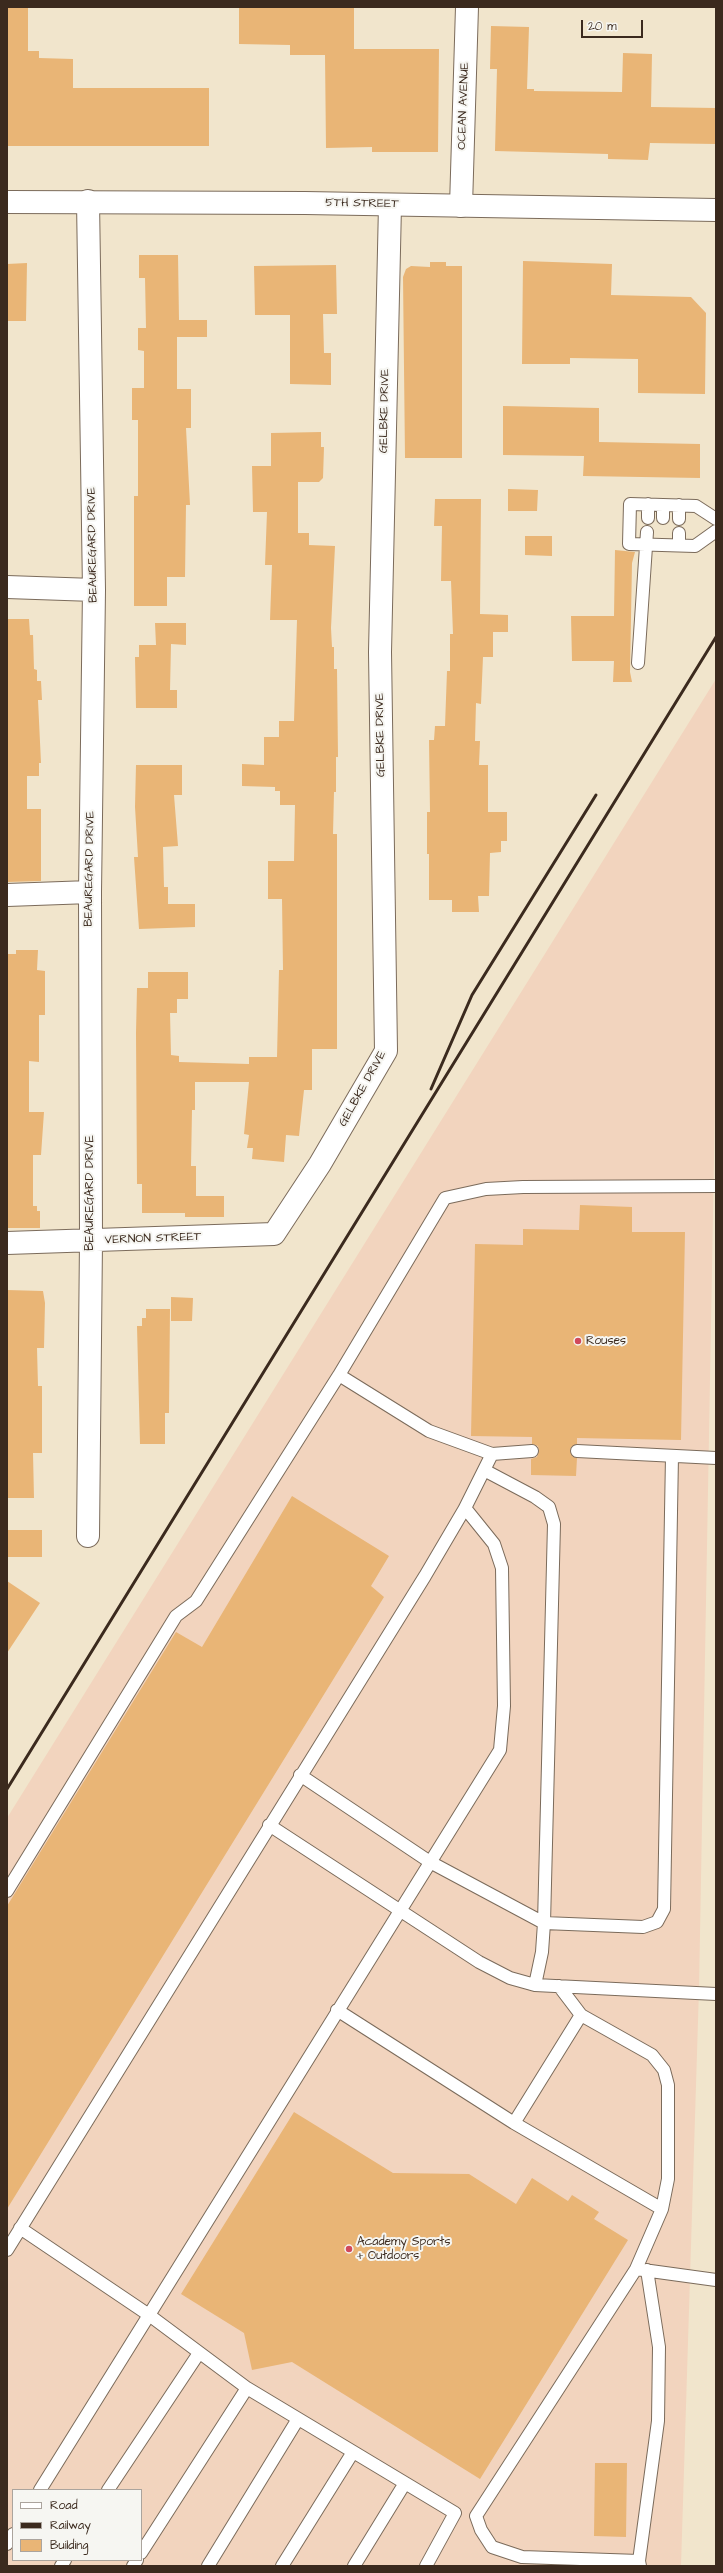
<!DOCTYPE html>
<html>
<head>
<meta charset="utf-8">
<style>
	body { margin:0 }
	#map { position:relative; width:723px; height:2573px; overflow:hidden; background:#f1e5cc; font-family:"Architects Daughter",sans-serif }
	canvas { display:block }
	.frame { position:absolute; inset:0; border:8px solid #3b2a1e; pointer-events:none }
	.legend { position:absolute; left:12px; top:2489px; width:130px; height:72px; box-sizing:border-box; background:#f6f6f2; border:1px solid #aba49d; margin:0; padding:5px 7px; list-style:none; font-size:12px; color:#3b2a1e }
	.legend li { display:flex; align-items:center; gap:8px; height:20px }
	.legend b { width:20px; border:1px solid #aba49d }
	.scale { position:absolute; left:581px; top:20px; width:62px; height:18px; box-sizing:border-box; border:2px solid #3b2a1e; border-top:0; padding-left:5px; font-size:12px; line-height:14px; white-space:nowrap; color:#3b2a1e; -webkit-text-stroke:3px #f6f6f2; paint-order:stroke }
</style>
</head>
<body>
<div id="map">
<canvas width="723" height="2573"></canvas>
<div class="frame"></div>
<ul class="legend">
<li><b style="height:5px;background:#fff"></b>Road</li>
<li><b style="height:5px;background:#3b2a1e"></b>Railway</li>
<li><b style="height:11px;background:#e9b576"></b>Building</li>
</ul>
<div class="scale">20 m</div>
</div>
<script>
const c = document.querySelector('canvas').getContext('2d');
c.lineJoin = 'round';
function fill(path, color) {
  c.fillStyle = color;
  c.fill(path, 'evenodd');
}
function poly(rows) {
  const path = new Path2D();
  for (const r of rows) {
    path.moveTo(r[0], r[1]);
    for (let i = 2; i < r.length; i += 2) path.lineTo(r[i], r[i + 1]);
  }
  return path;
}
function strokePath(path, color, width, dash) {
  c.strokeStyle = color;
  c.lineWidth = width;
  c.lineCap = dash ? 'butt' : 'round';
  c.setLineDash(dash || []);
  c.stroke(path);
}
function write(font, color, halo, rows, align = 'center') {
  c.font = font + ' "Architects Daughter",sans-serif';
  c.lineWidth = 4;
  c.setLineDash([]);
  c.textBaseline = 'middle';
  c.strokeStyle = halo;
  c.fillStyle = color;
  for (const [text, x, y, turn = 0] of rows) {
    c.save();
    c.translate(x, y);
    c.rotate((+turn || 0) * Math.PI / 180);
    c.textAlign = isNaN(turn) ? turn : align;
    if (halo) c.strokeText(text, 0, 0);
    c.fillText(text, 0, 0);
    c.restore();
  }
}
const built = poly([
	[716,679,716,1047,699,1989,681,2566,7,2566,7,1818],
	[13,2490,141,2490,141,2560,13,2560]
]);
const building = poly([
	[7,7,28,7,28,51,39,51,39,58,73,59,73,88,209,88,209,146,7,146],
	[239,7,354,7,354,49,439,49,438,152,372,152,372,147,326,148,325,55,290,55,290,45,239,44],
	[491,26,529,27,527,89,534,89,534,91,622,92,623,53,652,54,651,107,716,108,716,144,650,143,648,160,608,159,608,154,495,151,497,69,490,69],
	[139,255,178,255,179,320,207,320,207,337,177,337,177,389,191,389,191,428,186,428,190,505,186,505,185,577,167,577,167,606,134,606,134,496,138,496,138,420,132,420,132,388,144,388,144,351,138,350,138,328,146,328,145,278,139,278],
	[523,261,612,264,611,295,691,297,706,313,705,394,638,393,638,359,570,358,570,364,522,364],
	[430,262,446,262,446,266,462,266,462,458,405,458,403,277,406,269,411,266,430,267],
	[27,263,26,321,7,321,7,264],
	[336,265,337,314,323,314,324,353,331,353,331,385,290,384,290,315,255,315,254,266],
	[503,406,599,408,599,442,700,444,700,478,583,476,584,456,503,455],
	[321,432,321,447,324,447,323,478,319,482,298,482,298,533,309,533,309,545,335,546,331,628,332,647,334,647,334,669,337,669,338,757,336,757,336,792,334,792,333,834,337,834,337,1049,312,1049,312,1090,304,1090,299,1136,286,1135,284,1162,252,1159,253,1148,247,1148,249,1135,244,1134,249,1082,195,1082,195,1110,192,1110,191,1166,196,1166,196,1196,224,1196,224,1217,185,1217,185,1213,142,1213,142,1184,137,1184,136,1033,137,988,148,988,148,972,188,972,188,999,177,999,177,1013,170,1013,171,1055,179,1056,179,1062,249,1064,249,1057,277,1057,279,970,283,970,282,899,268,899,268,861,294,861,295,805,280,805,280,791,275,791,275,787,242,786,242,764,264,765,264,737,279,737,279,721,294,721,297,620,270,620,272,565,265,565,267,512,253,512,252,466,271,466,271,433],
	[508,489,538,490,537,511,508,511],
	[435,499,481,499,480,614,508,615,508,632,493,632,493,657,483,657,481,704,476,703,475,741,480,741,479,765,488,765,488,812,507,812,507,841,501,841,501,852,490,853,489,896,478,896,479,912,452,912,452,900,429,900,429,854,427,854,427,812,430,812,429,740,434,740,435,726,445,726,447,671,450,671,450,634,453,634,451,581,441,581,442,526,434,526],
	[525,536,552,536,552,556,525,555],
	[615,550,635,552,632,563,630,672,632,682,613,682,614,661,572,661,571,616,614,616],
	[7,619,29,619,30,635,33,635,34,669,37,670,37,681,41,681,42,700,38,700,41,763,39,763,39,776,27,776,27,809,41,809,41,881,7,882],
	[155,623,186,623,186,645,171,644,170,690,177,690,177,708,136,708,135,657,139,657,139,645,156,645],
	[136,765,182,765,182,795,174,795,178,846,163,847,164,887,168,887,168,904,195,904,195,927,139,929,134,857,138,857,135,807],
	[16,950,38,950,37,970,45,971,45,1015,39,1015,39,1062,29,1061,29,1112,44,1112,41,1155,33,1155,33,1206,37,1206,37,1211,40,1211,40,1228,7,1228,7,954,16,954],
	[580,1205,632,1207,632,1232,685,1232,681,1440,577,1438,577,1444,571,1447,570,1451,573,1457,577,1458,576,1476,531,1475,531,1459,537,1457,539,1451,538,1446,532,1444,532,1437,471,1436,475,1244,523,1245,523,1229,579,1230],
	[7,1290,43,1291,45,1303,44,1348,37,1348,38,1386,42,1386,42,1453,33,1453,34,1498,7,1498],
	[171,1297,193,1298,192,1321,171,1321],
	[146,1309,170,1309,169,1413,165,1413,165,1444,140,1444,137,1326,142,1326,142,1318,146,1318],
	[292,1496,389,1556,371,1586,384,1597,7,2209,7,1906,176,1632,202,1647],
	[7,1530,42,1530,42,1557,7,1557],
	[7,1581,40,1603,7,1653],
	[294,2112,393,2173,469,2174,516,2204,532,2178,568,2201,572,2195,599,2212,594,2219,628,2240,480,2479,292,2362,252,2370,244,2333,181,2294],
	[595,2463,627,2463,626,2537,594,2536]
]);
const service = poly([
	[648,504,648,518],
	[663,505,663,518],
	[679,519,679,505],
	[716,519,696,506,630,504,629,544,695,546,716,531],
	[679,545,679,533],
	[638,663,647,532],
	[532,1451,492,1454,429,1431,339,1375,445,1198,486,1189,523,1187,716,1186],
	[577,1451,716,1458],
	[484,1470,535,1497,549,1507,554,1524,544,1923,542,1952,535,1985],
	[300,1775,430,1862,544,1923,643,1927,657,1922,664,1909,672,1456],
	[269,1825,479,1962,510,1978,535,1985,716,1994],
	[7,1891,176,1616,196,1601,339,1375],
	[559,1986,581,2015,652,2055,664,2070,668,2085,668,2179,662,2209,636,2269],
	[337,2010,514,2123,662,2209],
	[514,2123,581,2015],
	[20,2228,149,2315,40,2490],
	[7,2250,425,1576,465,1508,492,1454],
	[247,2388,455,2513,426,2566],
	[108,2490,199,2353],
	[7,2544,13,2534],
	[141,2553,247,2388,149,2315,500,1750,504,1706,502,1568,494,1544,465,1508],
	[639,2561,658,2421,659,2347,647,2270],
	[61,2566,65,2560],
	[133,2566,137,2560],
	[208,2566,298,2419],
	[282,2566,353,2452],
	[354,2566,405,2483],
	[640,2566,639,2561,522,2557,492,2547,481,2530,476,2516,636,2269,716,2280]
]);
const minor = poly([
	[88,201,94,590,90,892,91,1241,88,1536],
	[461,206,467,7],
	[7,587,94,590],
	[7,895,90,892],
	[7,1243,274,1234,320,1164,386,1051,380,652,390,205]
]);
const secondary = poly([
	[7,202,305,203,716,210]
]);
const rail = poly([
	[431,1089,472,995,596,795],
	[7,1789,716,637]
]);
const markers = [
	[578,1341,4,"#d1495b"],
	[349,2249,4,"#d1495b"]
];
const streetNames = [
	["OCEAN AVENUE",464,106,-88],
	["5TH STREET",362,204,1],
	["GELBKE DRIVE",385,411,-89],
	["BEAUREGARD DRIVE",93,545,-91],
	["GELBKE DRIVE",381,735,-91],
	["BEAUREGARD DRIVE",90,869,-89],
	["GELBKE DRIVE",363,1089,-61],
	["BEAUREGARD DRIVE",90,1193,-90],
	["VERNON STREET",153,1239,-2]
];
const poiNames = [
	["Rouses",586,1341],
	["Academy Sports",357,2242],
	["+ Outdoors",357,2256]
];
fill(built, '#f2d4be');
fill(building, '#e9b576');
strokePath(service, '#7b6b5b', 14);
strokePath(minor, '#7b6b5b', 24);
strokePath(secondary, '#7b6b5b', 24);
strokePath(service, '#fff', 12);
strokePath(minor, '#fff', 22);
strokePath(secondary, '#fff', 22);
strokePath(rail, '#3b2a1e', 3);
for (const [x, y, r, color] of markers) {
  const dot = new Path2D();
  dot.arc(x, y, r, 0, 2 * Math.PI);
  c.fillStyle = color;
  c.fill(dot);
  strokePath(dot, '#f6f6f2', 1.5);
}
write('12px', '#3b2a1e', '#f6f6f2', streetNames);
write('12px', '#3b2a1e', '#f6f6f2', poiNames, 'left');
</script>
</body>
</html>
